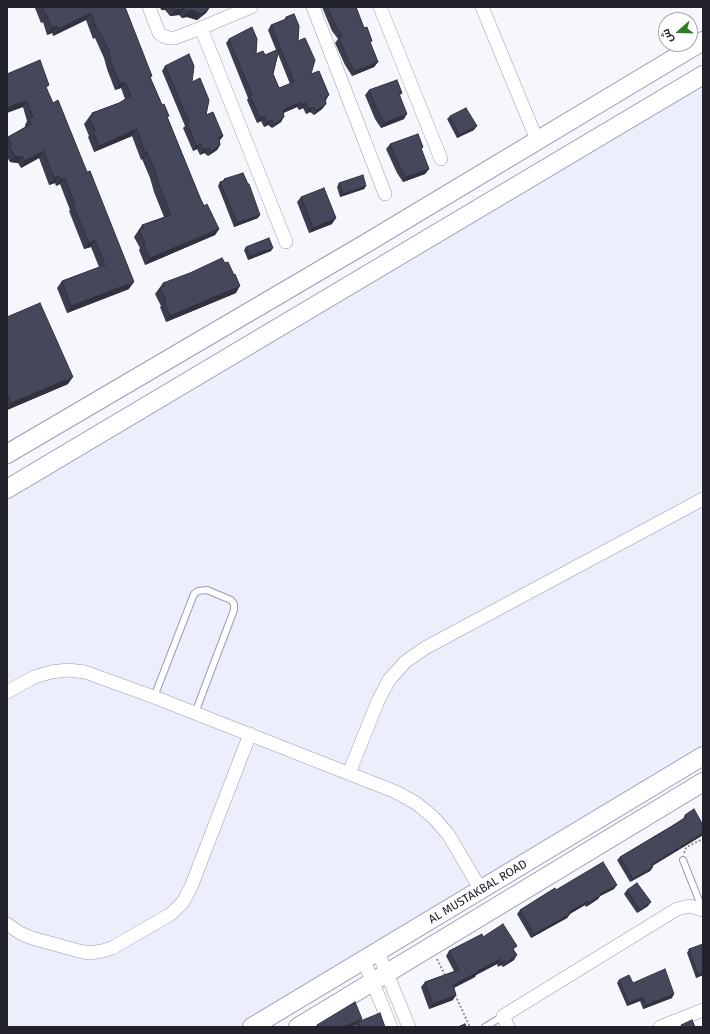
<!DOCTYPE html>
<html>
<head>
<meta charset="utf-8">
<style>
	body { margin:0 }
	#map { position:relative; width:710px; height:1034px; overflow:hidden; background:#f6f7fc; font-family:"Fira Sans",Cairo,sans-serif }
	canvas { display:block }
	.frame { position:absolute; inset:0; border:8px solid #21222b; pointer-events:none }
	.north { position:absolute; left:658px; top:12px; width:40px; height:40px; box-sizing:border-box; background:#fff; border:1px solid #a6a7aa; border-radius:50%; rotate:250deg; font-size:11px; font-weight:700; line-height:16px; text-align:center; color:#21222b }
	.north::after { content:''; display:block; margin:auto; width:14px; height:18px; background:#307d26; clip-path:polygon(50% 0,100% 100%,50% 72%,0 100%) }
</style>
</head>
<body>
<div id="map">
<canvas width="710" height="1034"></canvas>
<div class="frame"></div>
<div class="north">ش</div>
</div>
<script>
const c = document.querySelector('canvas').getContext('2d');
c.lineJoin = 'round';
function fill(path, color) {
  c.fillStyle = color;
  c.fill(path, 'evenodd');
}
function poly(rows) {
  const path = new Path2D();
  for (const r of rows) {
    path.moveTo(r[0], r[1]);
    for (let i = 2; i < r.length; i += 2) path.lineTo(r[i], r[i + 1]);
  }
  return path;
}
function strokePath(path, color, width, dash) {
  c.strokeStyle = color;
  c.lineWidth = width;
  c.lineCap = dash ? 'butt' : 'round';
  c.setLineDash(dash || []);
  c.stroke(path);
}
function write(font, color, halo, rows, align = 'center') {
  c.font = font + ' "Fira Sans",sans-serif';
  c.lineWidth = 4;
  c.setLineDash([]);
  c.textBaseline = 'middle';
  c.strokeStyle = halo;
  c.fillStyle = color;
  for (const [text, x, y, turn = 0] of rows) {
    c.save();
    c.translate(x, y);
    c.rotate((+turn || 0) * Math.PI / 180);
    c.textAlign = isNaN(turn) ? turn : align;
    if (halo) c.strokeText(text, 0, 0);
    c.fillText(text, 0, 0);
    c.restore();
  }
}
const built = poly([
	[703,83,703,766,373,965,268,1027,7,1027,7,496]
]);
const path = poly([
	[684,853,686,848,690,845,703,839],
	[437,959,446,977],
	[455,995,470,1027]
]);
const lane = poly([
	[154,697,194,594,198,591,207,590,231,600,234,604,234,610,195,713],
	[683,860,702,908],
	[485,1027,503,1016]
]);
const street = poly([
	[149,7,159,33,163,36,169,38,175,38,201,28,251,7],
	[313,7,385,194],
	[380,7,441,159],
	[482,7,537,140],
	[201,28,286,242],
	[7,692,34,677,51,672,68,670,85,672,154,697,396,792,416,803,433,817,448,834,481,890],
	[349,773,378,701,389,680,405,662,425,648,703,499],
	[7,924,20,933,32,938,79,951,90,953,102,951,112,948,171,914,183,902,191,887,250,734],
	[378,952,409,1027],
	[364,961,391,1027],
	[508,1027,503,1016,677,909,690,906,703,910],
	[660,1027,703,1010]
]);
const secondary = poly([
	[7,454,365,244,703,41],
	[7,489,703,75],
	[252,1027,703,756],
	[298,1027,703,782]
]);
const wall = poly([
	[35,7,125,7,151,79,168,118,201,200,219,229,215,235,145,265,139,250,140,248,134,237,142,225,164,217,154,192,150,178,142,159,141,160,132,136,94,152,88,137,89,136,84,124,92,113,119,103,125,99,121,88,115,90,107,69,104,58,95,38,93,39,86,20,53,36,52,33,47,35,43,22,41,23,35,8],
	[160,7,210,7,206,13,197,20,187,17,182,18,179,15,170,16,165,10,161,10],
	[322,7,356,7,378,62,374,67,352,76,345,65,335,43,338,39,332,31],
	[286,17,298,41,311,74,326,100,326,104,322,109,314,115,310,112,306,114,303,108,299,110,297,107,283,113,281,122,272,128,268,125,264,127,261,121,257,123,247,100,248,98,226,43,229,39,256,54,265,55,276,50,268,30,271,25,284,20],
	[278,54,290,84,279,88,273,74],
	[165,66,192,82,206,115,223,136,220,140,220,145,217,150,208,156,204,153,200,155,197,149,193,151,183,128,185,126,162,71],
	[46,89,129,289,67,313,57,288,62,281,99,267,91,247,84,249,69,211,70,210,60,184,56,186,55,183,49,185,39,158,21,168,18,163,10,162,7,157,7,138,25,127,25,125,27,121,23,107,11,111],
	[369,90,402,93,400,95,404,119,381,128,375,119,365,95],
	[450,116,474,130,457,138,447,119],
	[390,144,423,147,421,150,429,169,425,174,403,182,397,173,386,149],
	[224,179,258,218,234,227,218,186,220,182,223,181],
	[339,183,366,186,364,189,340,197,337,187],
	[301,197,332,224,309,233,297,202],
	[246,247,271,251,248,260,244,250],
	[163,283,236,293,166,322,160,307,161,306,155,294],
	[7,317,68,384,7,410],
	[685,815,703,825,703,835,652,866,653,867,650,871,630,882,617,860,620,857,672,826,683,819],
	[614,889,600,896,598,899,586,907,585,905,570,914,567,918,531,938,517,914,520,910,556,890],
	[627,890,648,906,637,913,624,894],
	[483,937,514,950,514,960,503,967,501,965,498,967,497,964,476,975,475,977,454,988,453,1000,429,1009,421,987,425,982,454,971,446,956,449,951],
	[689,949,703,975,696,978,687,953],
	[619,980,633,983,672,998,643,1009,640,1001,627,1006,617,983],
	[360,1021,385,1027,355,1027,356,1025,351,1027,315,1027,317,1025]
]);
const shadedWall = poly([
	[164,7,168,7,165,10,161,10],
	[210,7,206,13,197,20,187,17,182,18,187,12,191,10],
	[184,9,179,15,170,16,175,10],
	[91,13,86,20,53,36,58,29],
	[47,15,43,22,41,23,46,16],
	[57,26,52,33,47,35,52,28],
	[378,62,374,67,352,76,355,71],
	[125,82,121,88,115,90,120,84],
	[329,95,326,100,321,101,325,97],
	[27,101,23,107,7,113,7,108,15,104],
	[301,102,297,107,279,115,283,110],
	[306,103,303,108,299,110,302,105],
	[326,104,322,109,314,115,317,110],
	[313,107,310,112,306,114,309,109],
	[407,114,404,119,381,128,385,123],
	[265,116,261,121,257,123,260,118],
	[284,117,281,122,272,128,275,124],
	[272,120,268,125,264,127,267,122],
	[477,126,474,130,457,138,459,135],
	[137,129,132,136,94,152,99,146],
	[223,136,220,140,216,142,219,137],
	[201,144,197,149,193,151,196,146],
	[220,145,217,150,208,156,212,151],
	[208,148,204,153,200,155,203,150],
	[44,151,39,158,21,168,25,161],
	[147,152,142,159,141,160,145,153],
	[15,156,23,157,18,163,10,162],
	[429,169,425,174,403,182,406,177],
	[59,176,55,183,49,185,54,178],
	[65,178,60,184,56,186,61,179],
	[366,186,364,189,340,197,343,194],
	[260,215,258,218,234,227,237,223],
	[336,218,332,224,309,233,313,228],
	[219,229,215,235,145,265,150,258],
	[95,240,91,247,84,249,89,243],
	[273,248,271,251,248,260,250,256],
	[134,282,129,289,67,313,71,306],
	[240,286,236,293,166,322,170,316],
	[73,377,68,384,7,410,11,403],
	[703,833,703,835,649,868,651,865],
	[653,867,650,871,630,882,633,879],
	[617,885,614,889,600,896,598,899,586,907,589,903,600,894],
	[588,901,585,905,566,916,569,912],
	[651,902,648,906,637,913,640,910],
	[570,914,567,918,531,938,534,934],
	[517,955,514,960,503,967,507,962],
	[500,959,497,964,476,975,475,977,449,990,453,985,478,971],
	[505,960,501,965,498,967,502,962],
	[703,973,703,975,696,978,698,975],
	[674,994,672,998,643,1009,646,1005],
	[456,995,453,1000,429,1009,433,1004],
	[643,997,640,1001,627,1006,629,1003],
	[362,1019,359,1023,358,1022,356,1025,351,1027,343,1027]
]);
const building = poly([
	[42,7,125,7,152,76,150,77,162,105,164,104,169,116,167,117,201,200,204,206,207,204,219,229,150,258,143,243,145,243,139,230,144,228,142,225,171,215,159,185,155,171,147,152,145,153,137,129,99,146,93,131,95,130,89,118,93,116,92,113,119,103,131,96,125,82,120,84,111,63,109,51,99,31,98,32,91,13,58,29,57,26,52,28,47,15,46,16,42,7],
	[173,7,210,7,202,14,191,10,187,12,184,9,175,10,173,7],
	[327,7,356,7,364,28,367,27,372,41,370,42,378,62,355,71,348,60,339,38,342,36,336,26,327,7],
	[294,14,299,26,298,41,305,38,315,60,311,74,319,71,329,95,325,97,326,104,317,110,313,107,309,109,306,103,302,105,301,102,283,110,284,117,275,124,272,120,267,122,265,116,260,118,250,96,252,95,229,39,252,27,257,39,256,54,263,51,265,55,279,49,273,74,279,88,294,82,271,25,286,19,286,17,294,14],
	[189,54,194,66,192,82,200,78,209,100,206,115,213,112,223,136,219,137,220,145,212,151,208,148,203,150,201,144,196,146,187,123,189,122,165,66,189,54],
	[40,60,49,85,46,87,53,103,58,100,87,172,90,171,134,282,71,306,62,281,105,265,95,240,89,243,73,205,75,204,65,178,61,179,59,176,54,178,44,151,25,161,23,157,15,156,9,146,12,144,8,137,31,124,29,119,33,117,27,101,15,104,7,108,7,74,40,60],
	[397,80,402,93,399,94,407,114,385,123,379,114,369,90,397,80],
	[466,108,477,126,459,135,450,116,466,108],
	[418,134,423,147,421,148,429,169,406,177,400,168,390,144,418,134],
	[243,173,248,184,249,184,260,215,237,223,220,182,225,180,224,179,243,173],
	[363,175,366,186,343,194,339,183,363,175],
	[324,188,336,218,313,228,301,197,324,188],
	[269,238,273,248,250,256,246,247,269,238],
	[222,258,225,263,228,262,234,275,235,274,240,286,170,316,164,301,166,300,160,288,165,286,163,283,190,273,222,258],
	[40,303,73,377,11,403,7,394,7,317,40,303],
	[694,809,703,825,703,833,651,865,653,867,633,879,620,857,672,826,686,817,685,815,694,809],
	[603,862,617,885,600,894,601,895,589,903,588,901,569,912,570,914,534,934,520,910,555,888,556,890,603,862],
	[637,883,651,902,640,910,627,890,637,883],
	[503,924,517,946,513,949,517,955,507,962,505,960,502,962,500,959,478,971,478,972,453,985,456,995,433,1004,425,982,459,970,449,951,482,934,483,937,503,924],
	[703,944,703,973,698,975,689,949,703,944],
	[665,969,674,994,646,1005,643,997,629,1003,619,980,629,975,633,983,665,969],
	[355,1002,362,1019,343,1027,318,1027,317,1025,355,1002],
	[380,1013,385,1027,360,1027,358,1022,380,1013],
	[692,1020,695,1027,682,1027,681,1025,692,1020],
	[465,1024,466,1027,458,1027,465,1024]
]);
const streetNames = [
	["AL MUSTAKBAL ROAD",478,892,-31]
];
fill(built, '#eceefb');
strokePath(lane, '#9b9db4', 8);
strokePath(street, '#9b9db4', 14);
strokePath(secondary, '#9b9db4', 20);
strokePath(path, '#8f9097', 2, [2, 2]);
strokePath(lane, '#fff', 6);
strokePath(street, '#fff', 13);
strokePath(secondary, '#fff', 18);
fill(wall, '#3b3d4e');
fill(shadedWall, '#303240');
fill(building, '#45475b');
strokePath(building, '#303240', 1);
write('12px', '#21222b', '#fff', streetNames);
</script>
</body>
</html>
